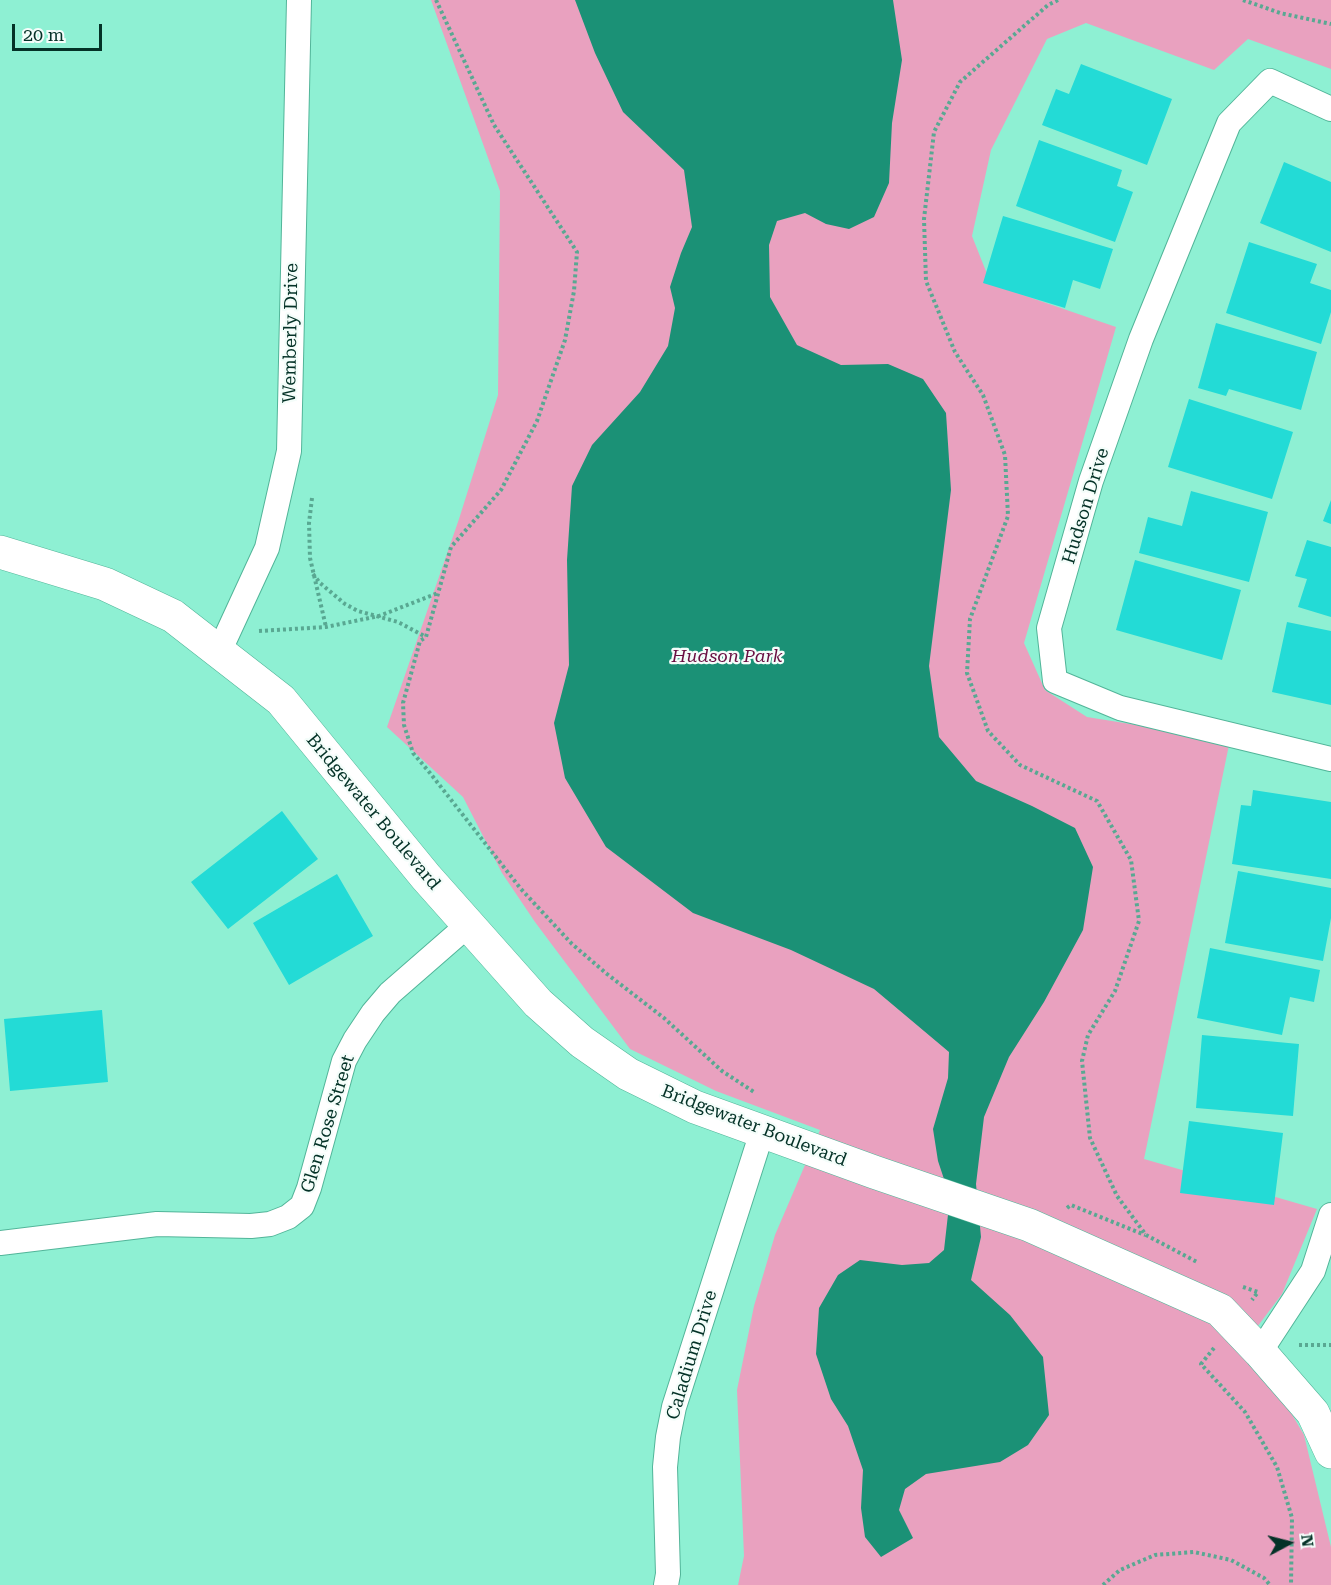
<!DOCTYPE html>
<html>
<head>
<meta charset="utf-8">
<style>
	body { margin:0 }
	#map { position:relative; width:1331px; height:1585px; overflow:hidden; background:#8ef0d3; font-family:"Roboto Serif",serif }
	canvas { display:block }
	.north { position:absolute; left:1259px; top:1513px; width:60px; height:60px; -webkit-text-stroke:4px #f4fdfa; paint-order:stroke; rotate:83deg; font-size:16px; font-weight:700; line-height:24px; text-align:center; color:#043227 }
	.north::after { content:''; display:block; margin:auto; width:21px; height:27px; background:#043227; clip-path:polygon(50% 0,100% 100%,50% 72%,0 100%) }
	.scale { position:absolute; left:12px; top:24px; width:90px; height:27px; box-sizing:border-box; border:3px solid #043227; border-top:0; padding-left:8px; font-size:18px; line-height:21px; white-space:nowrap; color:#043227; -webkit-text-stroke:4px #f4fdfa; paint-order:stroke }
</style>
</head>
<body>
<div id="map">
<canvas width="1331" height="1585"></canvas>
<div class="north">N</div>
<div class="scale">20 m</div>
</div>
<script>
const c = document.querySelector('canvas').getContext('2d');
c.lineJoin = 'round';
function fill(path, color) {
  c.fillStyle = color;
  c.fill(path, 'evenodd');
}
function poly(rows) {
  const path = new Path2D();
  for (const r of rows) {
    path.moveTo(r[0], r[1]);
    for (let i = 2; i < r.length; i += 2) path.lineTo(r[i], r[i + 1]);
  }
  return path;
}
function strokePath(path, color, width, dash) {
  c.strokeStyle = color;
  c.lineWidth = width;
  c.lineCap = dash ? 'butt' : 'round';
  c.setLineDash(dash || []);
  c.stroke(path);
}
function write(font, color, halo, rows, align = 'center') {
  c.font = font + ' "Roboto Serif",serif';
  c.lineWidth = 4.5;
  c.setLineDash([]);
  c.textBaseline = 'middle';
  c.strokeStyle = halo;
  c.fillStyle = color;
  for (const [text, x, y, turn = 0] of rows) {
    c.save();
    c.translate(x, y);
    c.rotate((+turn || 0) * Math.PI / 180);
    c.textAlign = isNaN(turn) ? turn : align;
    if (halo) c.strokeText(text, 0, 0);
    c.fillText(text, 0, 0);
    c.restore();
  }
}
const green = poly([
	[431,0,1331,0,1331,69,1248,39,1214,70,1086,23,1047,39,991,150,972,236,991,284,1116,327,1024,643,1045,690,1087,717,1230,740,1144,1159,1317,1209,1282,1294,1248,1339,1304,1435,1331,1547,1331,1585,738,1585,744,1556,737,1390,754,1306,775,1235,820,1130,716,1091,630,1049,535,922,502,873,463,797,387,727,459,519,498,395,500,191]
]);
const water = poly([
	[575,0,893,0,902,60,892,123,889,183,874,217,849,229,826,224,805,213,777,221,769,245,770,297,797,345,841,365,888,364,923,379,946,413,951,490,929,666,939,737,976,781,1032,806,1075,828,1093,867,1083,930,1044,1002,1009,1057,984,1117,976,1184,981,1237,971,1280,1010,1315,1043,1357,1049,1415,1028,1445,1000,1462,926,1474,905,1489,899,1510,913,1538,881,1557,865,1537,861,1508,863,1470,848,1426,831,1399,816,1354,819,1308,838,1275,860,1260,902,1265,929,1263,944,1250,950,1197,938,1161,933,1129,948,1078,949,1052,874,989,791,950,693,913,606,847,565,778,554,723,569,665,567,560,572,486,592,445,640,392,668,346,675,308,670,287,681,253,692,227,684,170,623,112,595,53]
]);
const building = poly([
	[1081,64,1172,99,1147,165,1042,125,1056,89,1069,94],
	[1039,140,1122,170,1117,186,1133,192,1115,242,1016,206],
	[1284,162,1331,182,1331,252,1260,223],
	[1003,216,1113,249,1100,289,1073,280,1065,308,983,283],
	[1249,242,1317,264,1310,283,1331,290,1331,312,1321,344,1226,313],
	[1216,323,1317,352,1301,410,1229,389,1226,396,1198,388],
	[1189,399,1293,432,1272,499,1168,467],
	[1191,491,1268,512,1249,582,1139,553,1148,517,1182,526],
	[1331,500,1331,524,1323,521],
	[1307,540,1331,547,1331,617,1298,607,1307,579,1295,576],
	[1135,560,1241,590,1222,660,1116,630],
	[1287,622,1331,631,1331,705,1272,692],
	[1253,790,1331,802,1331,879,1232,864,1241,805,1251,806],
	[282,811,318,859,228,929,191,882],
	[1238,871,1331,888,1331,918,1323,961,1225,943],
	[337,874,373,936,289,985,253,923],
	[1210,948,1320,970,1314,1002,1290,997,1282,1035,1197,1018],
	[102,1010,108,1082,10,1091,4,1019],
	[1202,1035,1299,1044,1293,1116,1196,1108],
	[1189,1121,1283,1133,1274,1205,1180,1193]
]);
const path = poly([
	[436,0,494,125,577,252,574,291,565,340,537,421,501,490,451,547,426,637,420,641,403,703,404,725,413,753,430,773,521,889,572,944,607,974,664,1018,722,1071,754,1092],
	[1058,0,1048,5,960,82,934,132,924,219,926,281,955,352,983,395,1005,455,1008,516,970,619,967,673,988,731,1020,765,1097,801,1131,860,1139,921,1115,991,1088,1035,1082,1061,1090,1138,1117,1196,1146,1235,1197,1262],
	[1243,0,1280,13,1331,24],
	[312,498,309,523,310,558,326,627],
	[313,574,320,583,345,604,358,611,398,622,426,637],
	[259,631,326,627,379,616,438,593],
	[1067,1208,1071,1205,1145,1235],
	[1243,1287,1258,1292,1252,1300],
	[1299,1345,1331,1345],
	[1214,1348,1201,1364,1245,1412,1277,1467,1292,1518,1291,1585],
	[1103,1585,1120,1570,1155,1555,1194,1552,1231,1560,1264,1578,1270,1585]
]);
const street = poly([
	[1331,109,1270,81,1229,123,1141,339,1091,481,1049,628,1055,681,1120,708,1331,759],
	[219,652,267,548,289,451,299,0],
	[0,1243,157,1224,251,1226,270,1224,288,1217,302,1206,309,1188,344,1061,355,1040,373,1013,390,993,468,925],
	[1260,1352,1313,1271,1331,1215],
	[666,1585,668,1574,665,1467,668,1437,674,1407,762,1132]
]);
const secondary = poly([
	[0,552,105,584,173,616,281,700,426,877,538,1003,582,1042,628,1074,695,1107,874,1172,1029,1225,1220,1310,1260,1352,1313,1413,1331,1452]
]);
const streetNames = [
	["Wemberly Drive",291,333,-89],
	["Hudson Drive",1086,506,-73],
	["Bridgewater Boulevard",373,812,50],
	["Glen Rose Street",328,1124,-73],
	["Bridgewater Boulevard",754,1126,21],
	["Caladium Drive",692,1355,-73]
];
const parkNames = [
	["Hudson Park",727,657]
];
fill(green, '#e9a1bf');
fill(water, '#1b9176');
fill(building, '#23dbd6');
strokePath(street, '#52b599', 26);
strokePath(secondary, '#52b599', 34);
strokePath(path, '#59a892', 4, [3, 3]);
strokePath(street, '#fff', 24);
strokePath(secondary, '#fff', 33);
write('18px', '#043227', '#f4fdfa', streetNames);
write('italic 18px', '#690f42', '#f4fdfa', parkNames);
</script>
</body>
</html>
